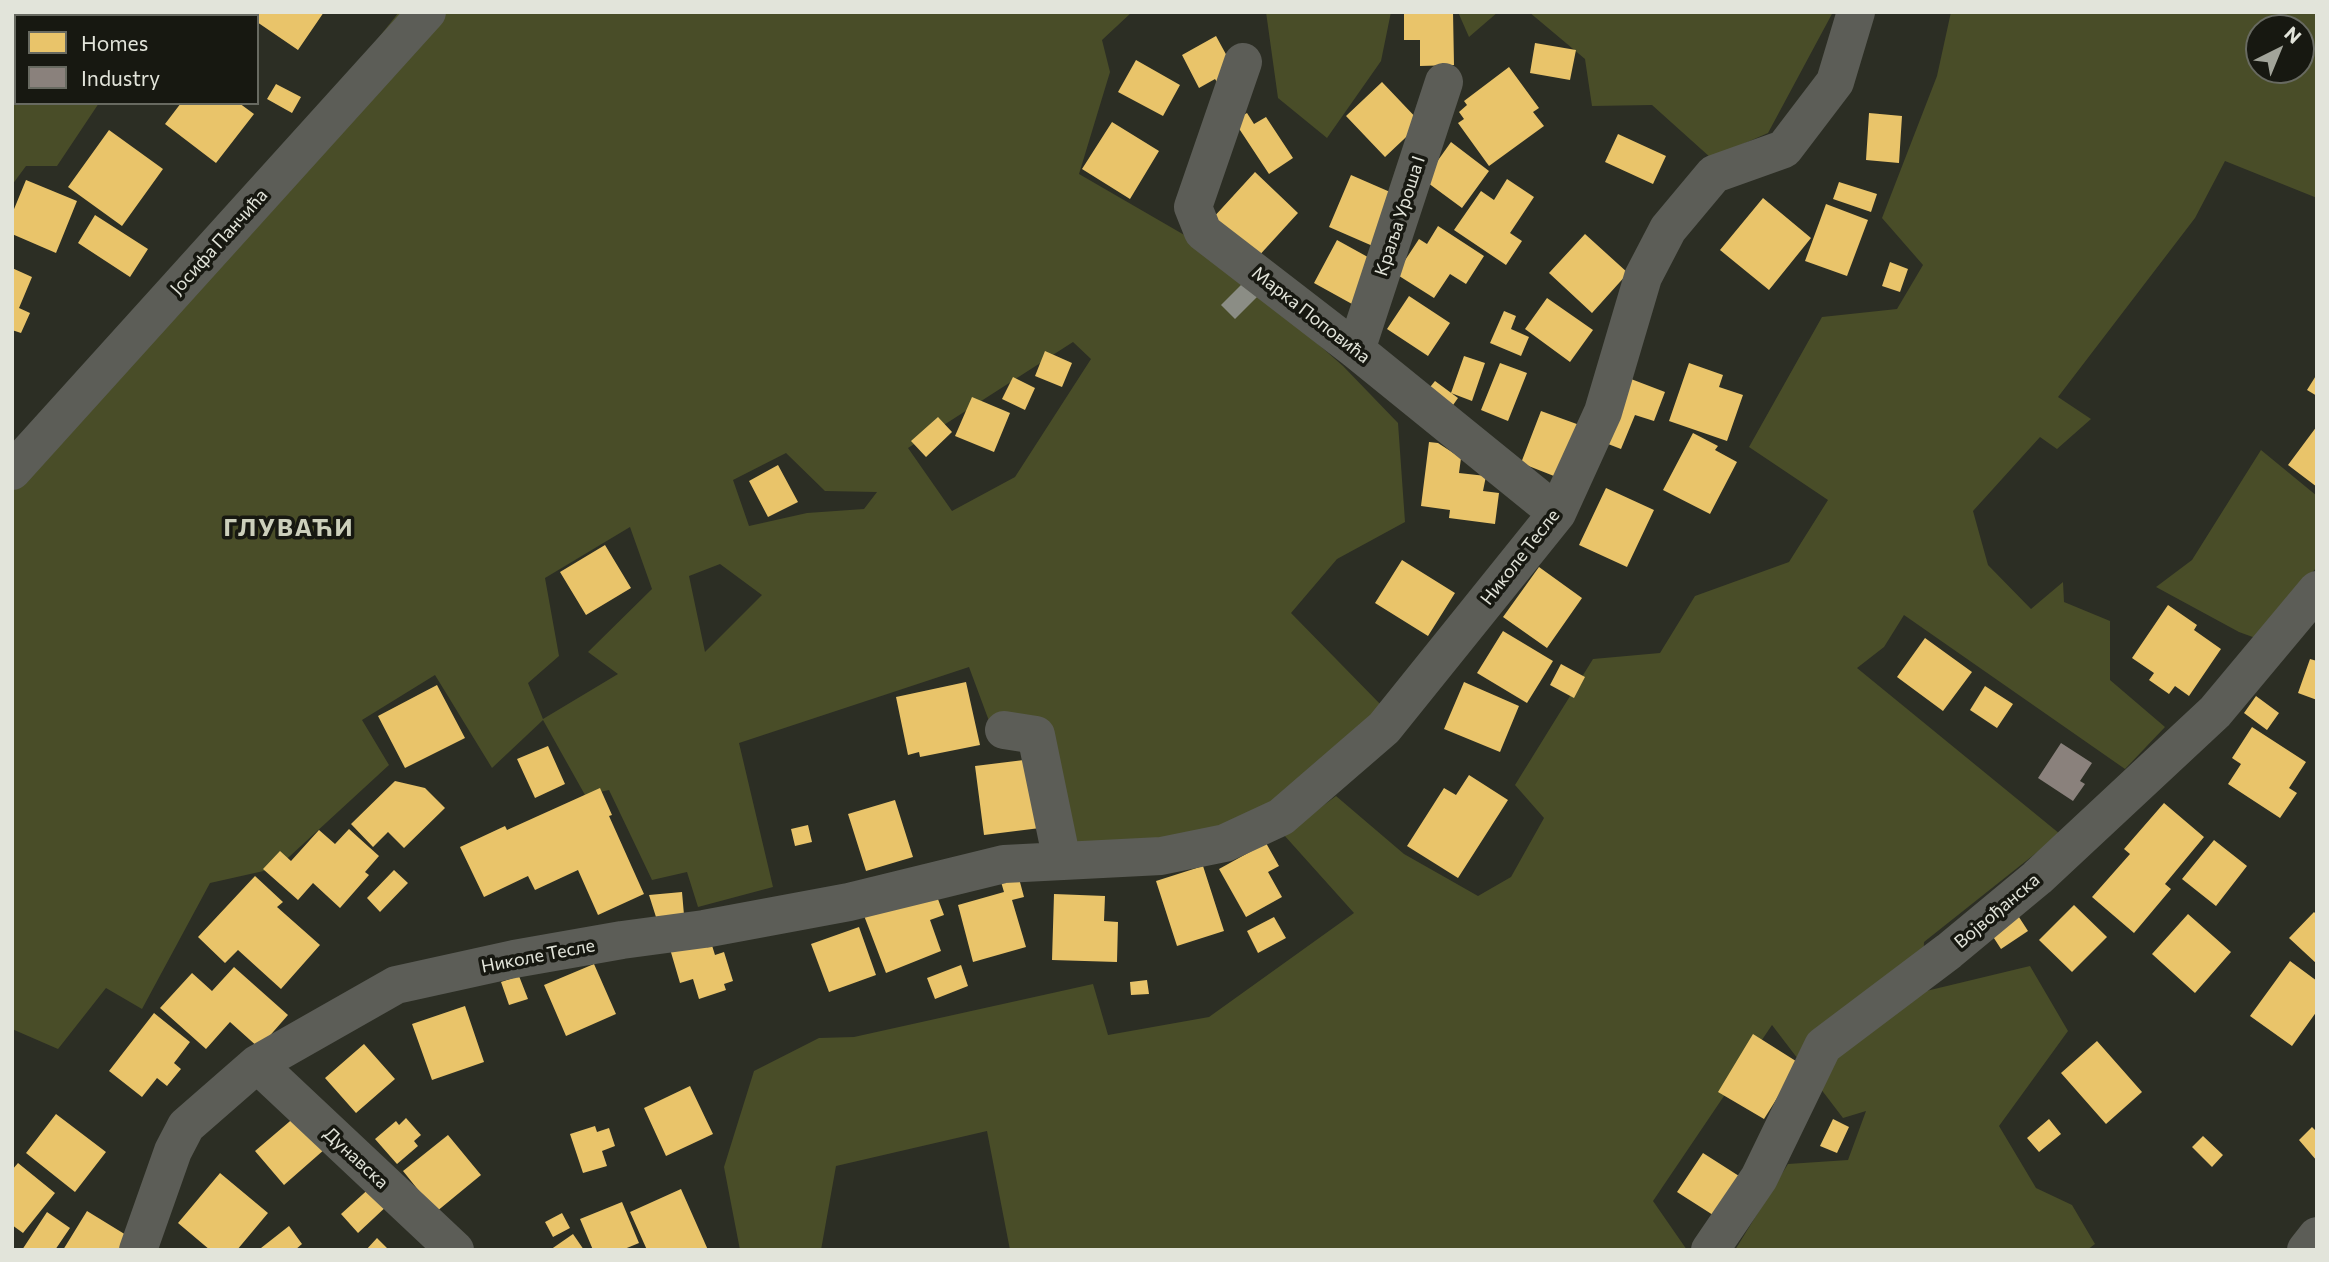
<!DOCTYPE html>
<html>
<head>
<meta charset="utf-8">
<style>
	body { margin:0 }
	#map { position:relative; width:2329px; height:1262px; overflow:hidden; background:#2c2e24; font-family:Commissioner,sans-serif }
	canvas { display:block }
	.frame { position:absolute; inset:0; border:14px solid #e2e4da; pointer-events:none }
	.legend { position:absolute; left:14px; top:14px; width:245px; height:91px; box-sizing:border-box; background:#171811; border:2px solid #686a61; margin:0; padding:9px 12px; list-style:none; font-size:21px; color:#e2e4da }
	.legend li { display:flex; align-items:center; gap:14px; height:35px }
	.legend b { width:35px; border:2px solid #686a61 }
	.north { position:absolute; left:2245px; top:14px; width:70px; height:70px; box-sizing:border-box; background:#171811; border:2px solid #686a61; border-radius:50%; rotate:43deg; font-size:19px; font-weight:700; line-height:28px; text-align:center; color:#e2e4da }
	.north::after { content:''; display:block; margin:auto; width:24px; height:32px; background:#a2a49a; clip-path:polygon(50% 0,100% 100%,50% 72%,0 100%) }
</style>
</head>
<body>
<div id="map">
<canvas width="2329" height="1262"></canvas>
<div class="frame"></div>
<ul class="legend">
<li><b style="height:19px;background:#e9c46a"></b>Homes</li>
<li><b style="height:19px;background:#8a817c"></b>Industry</li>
</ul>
<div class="north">N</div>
</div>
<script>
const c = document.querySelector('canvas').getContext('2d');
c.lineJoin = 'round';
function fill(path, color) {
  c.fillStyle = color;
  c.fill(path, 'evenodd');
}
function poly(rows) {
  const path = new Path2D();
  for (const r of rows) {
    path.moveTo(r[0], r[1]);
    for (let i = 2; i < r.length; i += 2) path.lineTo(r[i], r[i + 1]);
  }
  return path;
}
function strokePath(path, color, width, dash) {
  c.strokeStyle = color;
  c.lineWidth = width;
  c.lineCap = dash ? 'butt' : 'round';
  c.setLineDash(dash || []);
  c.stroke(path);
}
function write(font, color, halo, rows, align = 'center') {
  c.font = font + ' Commissioner,sans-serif';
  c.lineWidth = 7;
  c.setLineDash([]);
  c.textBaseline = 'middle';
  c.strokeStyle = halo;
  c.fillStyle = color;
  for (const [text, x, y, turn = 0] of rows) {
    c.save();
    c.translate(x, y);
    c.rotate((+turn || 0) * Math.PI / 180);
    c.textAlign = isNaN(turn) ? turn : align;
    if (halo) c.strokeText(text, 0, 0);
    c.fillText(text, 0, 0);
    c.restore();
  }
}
const green = poly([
	[25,12,161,12,159,16,24,16],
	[399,12,1132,12,1102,40,1110,72,1079,174,1212,251,1343,366,1398,423,1405,522,1337,559,1291,613,1383,707,1268,813,1202,836,1065,858,1036,735,992,729,969,667,739,743,773,887,698,907,687,872,652,880,609,790,585,795,543,720,492,768,435,675,362,720,389,765,277,868,210,883,142,1009,106,988,58,1049,12,1029,12,487,66,433],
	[1073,342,1091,359,1015,477,952,511,908,448],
	[786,453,825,491,877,492,864,509,807,513,749,526,733,480],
	[630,527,652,589,588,652,618,674,543,719,528,683,559,656,545,578],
	[720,564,762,595,705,652,689,576],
	[1266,12,1391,12,1381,61,1327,138,1278,98],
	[1458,12,1498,12,1469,37],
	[1529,12,1833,12,1768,133,1711,158,1652,105,1592,106,1585,59],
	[1951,12,2317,12,2317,198,2225,161,2195,218,2058,397,2091,419,2057,449,2040,437,1973,511,1988,565,2031,609,2063,582,2064,602,2110,621,2110,680,2165,727,2125,769,1904,615,1884,647,1857,668,2060,834,1924,942,1922,992,2030,966,2068,1031,1999,1126,2036,1188,2072,1205,2095,1244,2087,1250,1735,1250,1788,1164,1848,1160,1866,1111,1843,1118,1772,1025,1653,1201,1687,1250,1010,1250,987,1131,836,1166,821,1250,740,1250,724,1167,754,1071,819,1038,854,1037,1093,984,1108,1035,1209,1017,1354,913,1284,835,1336,796,1404,854,1478,896,1511,877,1544,818,1515,785,1593,659,1660,653,1695,596,1789,562,1828,500,1749,447,1822,317,1897,309,1923,265,1882,218,1937,76],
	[2259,28,2301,28,2301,70,2259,70],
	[16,31,16,103,99,103,57,166,26,166,12,185,12,38],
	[2261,450,2317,496,2317,567,2291,597,2261,640,2239,632,2156,587,2192,560]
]);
const homes = poly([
	[255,12,324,12,298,50,257,22,257,16,253,16],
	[1453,12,1454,65,1420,66,1420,40,1404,40,1404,13],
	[1216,36,1234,69,1222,90,1215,79,1199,88,1182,55],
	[1535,43,1576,50,1570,80,1530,73],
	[1136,60,1180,85,1163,116,1118,92],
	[1509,67,1539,108,1533,112,1544,126,1489,166,1458,123,1464,119,1459,112,1467,105,1464,101],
	[1382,82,1421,123,1385,157,1346,116],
	[276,84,301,97,292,113,267,99],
	[181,103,239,103,254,114,216,163,165,124],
	[1247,113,1254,124,1266,117,1293,158,1269,174,1234,121],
	[1869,113,1902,116,1899,163,1866,160],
	[1112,122,1159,151,1130,199,1082,169],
	[109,130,163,169,122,226,68,187],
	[1618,134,1666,156,1653,184,1605,162],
	[1451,142,1489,171,1462,208,1424,180],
	[1255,172,1298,213,1256,259,1212,219],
	[1351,175,1397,195,1375,247,1329,227],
	[1507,179,1534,197,1510,233,1522,241,1506,265,1454,230,1481,191,1494,200],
	[26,180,77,201,56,253,12,234,12,214],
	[1839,182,1877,194,1871,212,1833,199],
	[1763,198,1811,238,1769,290,1720,250],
	[1826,204,1868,220,1847,276,1805,261],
	[95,215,148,249,130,277,78,243],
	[1438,226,1484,256,1466,284,1450,274,1434,298,1396,274,1419,239,1427,244],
	[1585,234,1628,273,1592,313,1549,273],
	[1337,240,1375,261,1352,304,1314,283],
	[1890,262,1908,269,1900,292,1882,286],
	[12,268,32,277,19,308,30,313,21,333,12,330],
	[1409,296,1450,323,1428,356,1387,329],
	[1547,298,1593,330,1570,362,1525,329],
	[1504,311,1516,316,1511,329,1529,337,1521,356,1490,343],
	[1045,351,1072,363,1062,387,1035,376],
	[1464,356,1485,363,1472,401,1451,393],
	[1500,363,1527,373,1508,421,1481,410],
	[1689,363,1723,375,1719,387,1743,395,1727,441,1669,421],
	[2317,374,2317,396,2307,390],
	[1013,377,1035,388,1025,410,1002,399],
	[1631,379,1665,392,1654,421,1635,415,1621,449,1603,442],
	[1435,381,1458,398,1446,415,1422,397],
	[972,397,1010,413,994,452,955,436],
	[1541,411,1585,427,1564,480,1521,463],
	[938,417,952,432,926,457,911,441],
	[2317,426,2317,487,2288,465],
	[1693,433,1718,446,1715,450,1737,462,1710,514,1663,490],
	[1429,442,1438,443,1461,458,1459,473,1486,476,1483,491,1499,493,1495,524,1449,518,1450,510,1421,506],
	[778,465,798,502,768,517,749,481],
	[1606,488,1654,510,1627,567,1579,545],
	[605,545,631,588,586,615,560,572],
	[1402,560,1455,593,1428,636,1375,603],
	[1539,567,1582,598,1547,648,1503,617],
	[2168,605,2197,625,2194,630,2221,649,2189,696,2175,686,2169,694,2149,680,2154,673,2132,658],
	[1503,631,1553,661,1527,703,1477,673],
	[1925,638,1972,672,1943,711,1897,677],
	[2310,659,2317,661,2317,700,2298,693],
	[1561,664,1585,677,1574,698,1550,685],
	[966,682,980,745,920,757,919,752,908,755,896,697],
	[1464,682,1519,706,1500,752,1444,729],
	[437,685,465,738,405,768,378,716],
	[1985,686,2013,704,1997,728,1970,710],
	[2256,696,2279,713,2267,730,2244,713],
	[2252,727,2306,762,2289,788,2297,793,2280,818,2228,784,2241,764,2232,758],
	[548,746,565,784,535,798,517,759],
	[1032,759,1040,828,984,835,975,766],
	[1469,775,1508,800,1458,878,1407,846,1444,788,1456,795],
	[395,781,425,788,445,808,404,848,388,832,373,847,351,824],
	[600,788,612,815,609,816,644,894,598,915,578,870,535,890,528,876,484,897,460,847,505,826,507,830],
	[895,800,913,857,866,871,848,814],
	[2164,803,2204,837,2165,884,2171,889,2134,933,2092,897,2130,854,2124,849],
	[808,825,812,842,795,846,791,829],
	[349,829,379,856,365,872,369,875,340,908,313,883,298,900,263,869,280,851,291,861,319,830,335,844],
	[2214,840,2247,866,2216,906,2182,879],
	[1266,843,1279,866,1268,872,1282,897,1246,917,1219,869],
	[1203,866,1224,931,1177,946,1156,881],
	[394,870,408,883,380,912,367,898],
	[1017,871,1024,897,1012,900,1026,947,973,962,958,905,1004,892,999,875],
	[255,876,283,902,277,907,320,945,281,989,238,950,225,963,198,937],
	[933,886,944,915,930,920,941,951,886,973,863,913],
	[682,892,684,915,656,917,649,895],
	[1054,894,1105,896,1104,921,1118,922,1117,962,1052,960],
	[2074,905,2107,937,2072,972,2039,940],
	[2314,912,2317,915,2317,964,2289,938],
	[2017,914,2028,931,2001,949,1990,932],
	[2188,914,2231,952,2195,993,2152,954],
	[1274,917,1286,938,1258,953,1247,931],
	[859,927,876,975,829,992,811,944],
	[709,936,715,955,724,952,733,981,724,984,726,990,699,999,693,979,680,983,670,949],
	[2290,961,2317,981,2317,1011,2292,1046,2250,1016],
	[594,964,616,1014,566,1036,544,985],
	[961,965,968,986,935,999,927,978],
	[234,967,288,1015,259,1048,230,1022,206,1049,160,1008,192,973,212,991],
	[519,976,528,999,509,1005,501,982],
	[1147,980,1149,994,1131,995,1130,982],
	[465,1006,484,1062,432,1080,412,1024],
	[154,1013,190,1042,174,1063,181,1069,167,1086,157,1078,142,1097,109,1071],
	[1753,1034,1799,1063,1764,1119,1718,1092],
	[2097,1041,2142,1092,2106,1124,2061,1073],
	[364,1044,395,1079,356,1113,325,1078],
	[690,1086,713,1134,666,1156,644,1108],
	[56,1114,106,1152,75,1192,26,1153],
	[296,1116,325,1149,284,1185,255,1151],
	[406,1118,421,1135,414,1141,418,1146,397,1164,375,1139,396,1121,399,1125],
	[1833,1119,1849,1127,1837,1153,1820,1146],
	[2049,1119,2061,1134,2039,1152,2027,1138],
	[595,1126,597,1132,609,1128,615,1146,602,1151,607,1166,583,1173,570,1134],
	[2312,1127,2317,1132,2317,1161,2299,1140],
	[448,1135,481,1175,436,1212,403,1171],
	[2203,1136,2223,1155,2212,1167,2192,1147],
	[1703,1153,1739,1176,1713,1215,1677,1192],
	[18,1163,55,1193,23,1233,12,1225,12,1170],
	[220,1173,268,1213,237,1250,210,1250,178,1223],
	[373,1185,390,1203,358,1233,341,1214],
	[681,1189,708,1250,647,1250,630,1212],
	[622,1202,639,1243,622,1250,593,1250,580,1219],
	[87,1211,131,1238,124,1250,63,1250],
	[47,1212,70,1228,55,1250,22,1250],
	[562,1213,570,1228,553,1237,545,1222],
	[289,1226,302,1244,295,1250,263,1250,261,1248],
	[573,1234,584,1250,550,1250],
	[377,1238,389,1250,366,1250]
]);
const industry = poly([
	[2061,743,2092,763,2080,781,2085,784,2073,801,2038,778]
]);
const building = poly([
	[1244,282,1258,296,1235,319,1221,305]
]);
const minor = poly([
	[1243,62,1193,207,1203,232,1356,350,1557,513],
	[1356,350,1444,82],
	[12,471,427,12],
	[1004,730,1036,735,1062,861],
	[257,1064,455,1250],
	[138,1250,173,1151,186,1126,257,1064,396,985,514,959,622,940,704,929,849,902,1004,864,1161,856,1225,843,1281,817,1384,728,1557,513,1603,412,1643,277,1668,229,1714,174,1784,149,1835,82,1856,12],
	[1710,1250,1759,1178,1823,1046,1949,951,2037,878,2215,712,2317,590],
	[2306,1250,2317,1236]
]);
const streetNames = [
	["Краља Уроша I",1400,216,-72],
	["Јосифа Панчића",219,242,-48],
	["Марка Поповића",1311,315,38],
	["Николе Тесле",1520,557,-52],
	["Војвођанска",1997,911,-40],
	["Николе Тесле",538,956,-11],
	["Дунавска",356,1158,43]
];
const districtNames = [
	["ГЛУВАЋИ",289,528]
];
fill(green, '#494d28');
fill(homes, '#e9c46a');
fill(industry, '#8a817c');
fill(building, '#8b8d85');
strokePath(minor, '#5c5d57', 38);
write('18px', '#e2e4da', '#171811', streetNames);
c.letterSpacing = '2px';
write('bold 24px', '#cccfbb', '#171811', districtNames);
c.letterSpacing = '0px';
</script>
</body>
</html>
